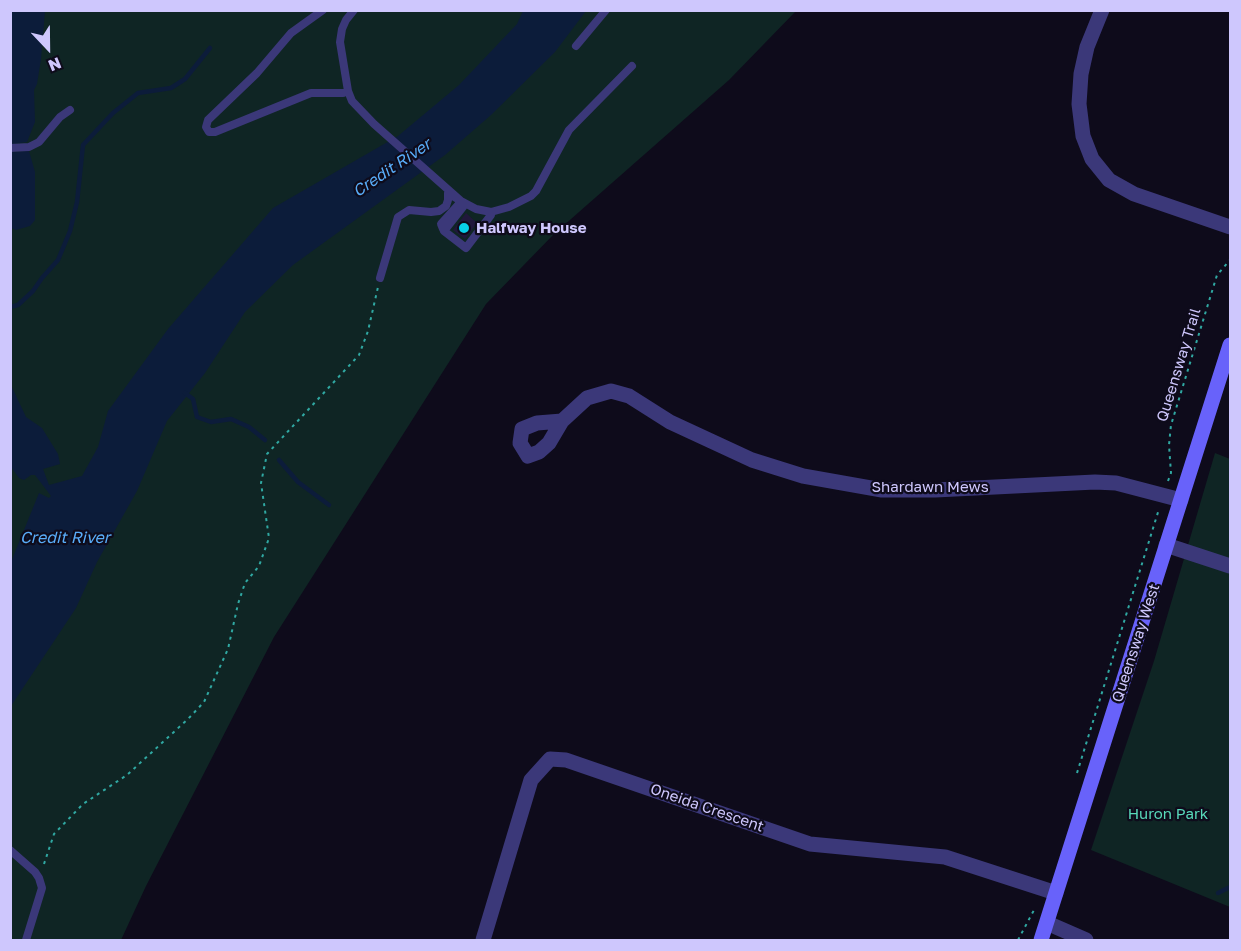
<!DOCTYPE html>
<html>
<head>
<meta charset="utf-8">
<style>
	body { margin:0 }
	#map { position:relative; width:1241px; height:951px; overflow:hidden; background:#0e0b1b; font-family:"Golos Text",sans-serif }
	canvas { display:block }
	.frame { position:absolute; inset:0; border:12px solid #cec7fd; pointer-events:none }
	.north { position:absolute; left:18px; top:18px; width:60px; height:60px; -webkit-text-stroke:4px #0e0b1b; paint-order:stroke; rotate:158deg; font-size:16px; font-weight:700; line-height:24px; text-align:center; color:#cec7fd }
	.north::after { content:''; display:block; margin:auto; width:21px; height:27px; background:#cec7fd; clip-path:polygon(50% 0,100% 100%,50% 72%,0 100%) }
</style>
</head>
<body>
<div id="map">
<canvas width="1241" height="951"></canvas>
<div class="frame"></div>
<div class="north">N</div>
</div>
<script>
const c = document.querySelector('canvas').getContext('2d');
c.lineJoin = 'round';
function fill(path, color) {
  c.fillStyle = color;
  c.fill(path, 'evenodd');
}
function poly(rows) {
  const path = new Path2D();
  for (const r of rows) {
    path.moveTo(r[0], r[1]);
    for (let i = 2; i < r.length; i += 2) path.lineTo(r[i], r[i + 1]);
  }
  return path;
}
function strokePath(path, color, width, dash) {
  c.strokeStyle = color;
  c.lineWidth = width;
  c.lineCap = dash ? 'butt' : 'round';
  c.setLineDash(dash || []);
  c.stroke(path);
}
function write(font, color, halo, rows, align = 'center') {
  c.font = font + ' "Golos Text",sans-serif';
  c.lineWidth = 4.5;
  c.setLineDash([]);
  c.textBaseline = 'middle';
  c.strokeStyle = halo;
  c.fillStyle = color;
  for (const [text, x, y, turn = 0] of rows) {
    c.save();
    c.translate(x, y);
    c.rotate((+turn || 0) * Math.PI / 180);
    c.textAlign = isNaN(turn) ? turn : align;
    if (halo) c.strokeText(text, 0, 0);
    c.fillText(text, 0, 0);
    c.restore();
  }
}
const green = poly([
	[10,11,796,11,729,80,554,234,486,304,274,637,146,886,121,940,11,940],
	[1215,453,1230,459,1230,907,1091,850,1154,661]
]);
const water = poly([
	[12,11,45,11,41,59,37,84,34,90,35,122,27,142,13,144,10,143],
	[523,11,586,11,555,52,491,115,445,155,293,265,245,312,205,373,167,421,137,491,97,562,76,608,11,706,11,562,39,493,49,498,51,496,35,475,31,475,24,480,19,478,11,467,10,383,26,417,42,428,58,454,60,464,43,469,49,485,82,476,98,447,108,411,168,329,273,208,398,136,459,85,517,24],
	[29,151,35,172,35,220,30,226,16,230,11,228,10,152]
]);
const stream = poly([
	[10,307,18,305,33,291,42,278,58,260,70,231,77,202,83,145,113,113,138,93,171,88,185,79,210,48],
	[185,393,193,399,197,417,211,422,231,419,249,427,265,440],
	[279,460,298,482,329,505],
	[1218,893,1230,887]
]);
const building = poly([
	[466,213,477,223,465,239,453,230]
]);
const path = poly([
	[1168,481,1171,473,1169,445,1171,425,1217,275,1230,260],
	[1077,773,1159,509],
	[44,864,54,834,83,804,127,775,188,719,204,702,228,649,238,604,245,583,259,566,269,538,261,483,267,454,359,355,368,331,378,287],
	[1018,940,1034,910]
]);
const lane = poly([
	[323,10,291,33,257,73,208,120,206,127,209,132,215,132,311,93,343,93],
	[354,10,346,20,342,29,340,42,348,91,352,101,374,124,461,201,448,193,448,200,446,206,439,211,431,212,409,210,398,217,380,278],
	[576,46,606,10],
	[10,148,29,147,39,142,60,117,70,110],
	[461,201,476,209,491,212,509,207,531,196,536,191,569,130,632,66],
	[443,229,441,224,459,204,463,207,444,231,466,248,491,215,491,212],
	[10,850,35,872,39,878,42,888,26,940]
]);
const street = poly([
	[1102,10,1087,47,1081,74,1079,104,1083,136,1092,159,1109,180,1134,194,1230,227],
	[562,421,537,423,522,429,520,443,528,456,539,452,549,443,562,421,587,398,611,391,629,396,670,422,752,460,803,476,882,490,935,490,1095,482,1116,483,1181,500],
	[1166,545,1230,566],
	[1047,923,1086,940],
	[483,940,531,780,550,759,566,760,810,844,945,857,1056,893]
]);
const secondary = poly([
	[1041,940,1230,345]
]);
const markers = [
	[464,228,6,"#08cfe8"]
];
const poiNames = [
	["Halfway House",476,228]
];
const streetNames = [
	["Queensway Trail",1179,365,-73],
	["Shardawn Mews",930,487],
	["Queensway West",1136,643,-72],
	["Oneida Crescent",707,808,19]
];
const parkNames = [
	["Huron Park",1168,814]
];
const waterNames = [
	["Credit River",392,168,-34],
	["Credit River",65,538]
];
fill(green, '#0f2524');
fill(water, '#0c1c3a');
strokePath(stream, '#0c1c3a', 4.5);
fill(building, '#20183b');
strokePath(path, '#30a8a2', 2, [3, 4.5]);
strokePath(lane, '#3b3879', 8);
strokePath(street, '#3b3879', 15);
strokePath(secondary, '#6862fa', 15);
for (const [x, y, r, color] of markers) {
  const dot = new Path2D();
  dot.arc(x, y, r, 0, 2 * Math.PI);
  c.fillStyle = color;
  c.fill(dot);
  strokePath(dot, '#0e0b1b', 2);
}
write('bold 15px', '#cec7fd', '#0e0b1b', poiNames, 'left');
write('15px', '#cec7fd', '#0e0b1b', streetNames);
write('15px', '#58d9ba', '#0e0b1b', parkNames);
write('italic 16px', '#59adf9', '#0e0b1b', waterNames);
</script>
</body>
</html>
